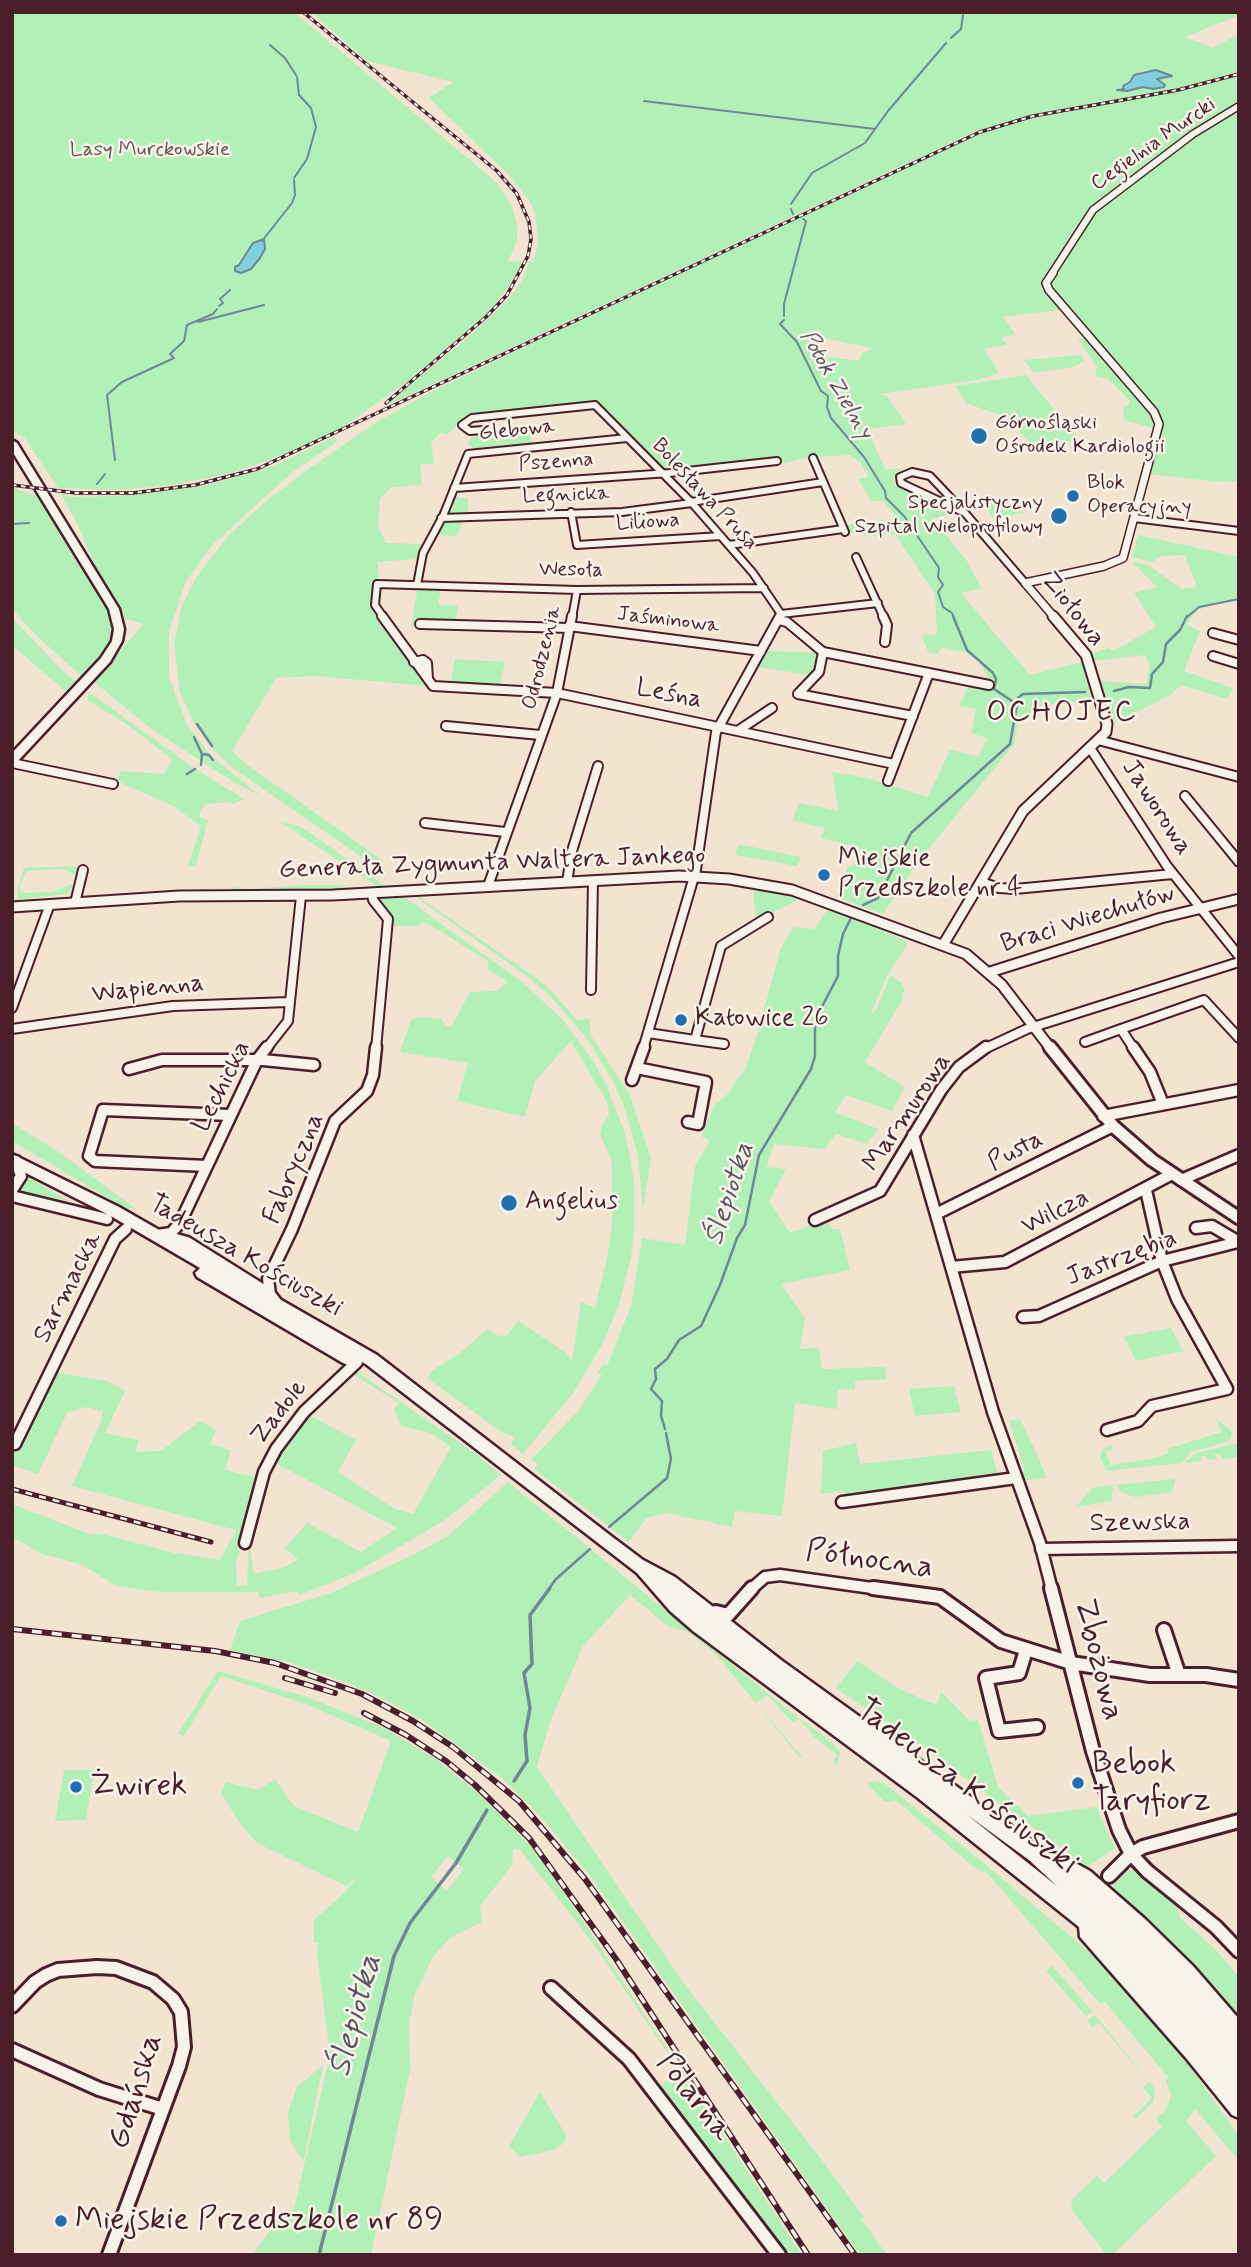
<!DOCTYPE html>
<html>
<head>
<meta charset="utf-8">
<style>
	body { margin:0 }
	#map { position:relative; width:1251px; height:2267px; overflow:hidden; background:#f2e4d0; font-family:Mynerve,sans-serif }
	canvas { display:block }
	.frame { position:absolute; inset:0; border:14px solid #4a1f2b; pointer-events:none }
</style>
</head>
<body>
<div id="map">
<canvas width="1251" height="2267"></canvas>
<div class="frame"></div>
</div>
<script>
const c = document.querySelector('canvas').getContext('2d');
c.lineJoin = 'round';
function fill(path, color) {
  c.fillStyle = color;
  c.fill(path, 'evenodd');
}
function poly(rows) {
  const path = new Path2D();
  for (const r of rows) {
    path.moveTo(r[0], r[1]);
    for (let i = 2; i < r.length; i += 2) path.lineTo(r[i], r[i + 1]);
  }
  return path;
}
function strokePath(path, color, width, dash) {
  c.strokeStyle = color;
  c.lineWidth = width;
  c.lineCap = dash ? 'butt' : 'round';
  c.setLineDash(dash || []);
  c.stroke(path);
}
function write(font, color, halo, rows, align = 'center') {
  c.font = font + ' Mynerve,sans-serif';
  c.lineWidth = 5;
  c.setLineDash([]);
  c.textBaseline = 'middle';
  c.strokeStyle = halo;
  c.fillStyle = color;
  for (const [text, x, y, turn = 0] of rows) {
    c.save();
    c.translate(x, y);
    c.rotate((+turn || 0) * Math.PI / 180);
    c.textAlign = isNaN(turn) ? turn : align;
    if (halo) c.strokeText(text, 0, 0);
    c.fillText(text, 0, 0);
    c.restore();
  }
}
const green = poly([
	[12,12,294,12,496,182,512,206,517,226,517,240,508,262,523,261,518,274,494,306,478,322,408,381,338,430,284,455,228,474,171,485,121,490,58,488,25,438,12,431],
	[311,12,960,12,963,15,987,12,994,15,1003,12,1239,12,1239,15,1185,37,1213,48,1239,34,1239,73,1183,88,1031,115,972,133,382,408,466,339,510,298,523,279,529,262,534,262,538,241,535,213,529,200,509,175,429,98,453,82,367,61],
	[1156,70,1171,77,1157,79,1166,86,1164,87,1118,90,1123,89,1132,77,1141,71],
	[1239,76,1239,103,1232,109,1239,109,1239,481,1219,482,1148,474,1162,424,1066,309,1003,317,1016,335,1001,337,1007,345,984,349,999,373,977,380,880,394,887,396,906,424,870,429,869,433,885,469,904,469,895,473,898,474,894,477,895,485,952,513,933,519,967,561,981,588,961,593,1030,675,1082,662,1092,700,1039,706,1028,717,1019,717,1014,744,918,862,883,914,836,897,848,866,852,867,860,848,821,838,825,828,792,821,799,803,839,811,832,772,867,778,928,797,950,750,979,756,987,738,971,733,976,709,959,706,973,678,989,682,980,661,964,652,942,647,938,654,928,652,922,635,937,634,935,594,895,534,871,536,849,533,847,525,897,518,883,501,871,501,858,479,869,477,861,463,850,455,810,457,784,463,767,460,660,470,595,405,465,417,447,435,441,433,431,442,434,463,420,465,422,485,392,487,380,498,378,526,386,543,423,544,416,559,378,562,378,582,373,604,427,686,316,676,276,678,232,751,249,766,383,861,376,867,233,768,212,748,194,723,180,692,174,644,182,606,195,579,228,536,264,503,307,470,377,422,427,394,613,304,976,135,1034,117,1185,90],
	[814,331,823,338,872,348,862,353,859,361,820,356],
	[1085,338,1153,418,1153,428,1124,420,1123,407,1129,405,1130,401,1107,378,1095,376,1097,367,1078,339],
	[1081,355,1085,361,1073,367,1034,373,1024,360],
	[1026,375,1077,438,1079,441,1035,447,1005,417,966,403,955,386],
	[528,428,533,445,474,450,468,444,471,438,483,432],
	[334,437,337,442,294,471,213,544,185,583,169,632,169,677,187,725,212,757,261,796,235,783,149,727,93,681,144,624,126,619,100,577,78,525,61,494,72,497,119,496,204,486,274,466],
	[12,488,38,496,109,609,112,620,112,641,106,655,85,679,38,637,12,609],
	[454,497,468,498,468,513,456,536,437,535],
	[1003,500,1006,501,1025,513,993,518,983,505,988,504,987,501],
	[1138,535,1239,557,1239,601,1218,603,1198,610,1186,624,1200,631,1184,671,1233,688,1227,699,1181,685,1172,694,1115,723,1101,681,1146,684,1150,666,1145,655,1095,661,1091,654,1108,648,1113,651,1156,627,1134,593,1157,587,1132,562,1148,565,1182,589,1197,587,1185,555,1161,556,1152,562,1132,557],
	[418,587,441,587,438,605,458,606,455,623,418,622,417,626,411,626],
	[12,618,65,673,80,685,70,695,12,645],
	[768,651,820,653,817,668,810,675,759,667],
	[455,659,505,662,499,689,450,686],
	[89,692,194,768,244,799,232,805,232,802,206,804,200,811,200,817,208,820,196,866,188,866,201,826,173,806,117,781,121,771,165,774,172,759,126,724,87,700],
	[279,821,299,826,313,835,386,887,377,886],
	[739,844,776,852,801,857,797,866,735,855],
	[73,866,78,869,76,876,65,869,26,871,19,890,24,893,54,892,71,884,73,886,67,894,14,900,18,898,18,889,24,868],
	[306,885,343,885,343,889,229,890,233,887,248,889],
	[747,888,780,893,800,899,761,918,756,916,753,890],
	[401,895,521,981,563,1020,594,1062,606,1084,624,1131,630,1156,634,1182,634,1231,631,1258,619,1304,604,1341,573,1393,523,1454,511,1444,515,1437,503,1433,427,1378,433,1370,459,1354,487,1329,498,1336,507,1335,518,1321,565,1352,572,1361,581,1302,595,1308,607,1259,612,1224,612,1177,611,1159,600,1135,602,1125,609,1115,607,1102,571,1041,535,1081,525,1117,457,1101,468,1063,400,1052,411,1020,421,1017,442,1019,446,1027,452,1026,470,992,497,991,508,982,488,969,488,961,440,931,423,922,419,926,393,926,392,914,379,899],
	[413,895,416,895,535,977,551,990,577,1020,590,1019,590,1034,630,1095,651,1158,643,1209,638,1155,624,1106,613,1081,586,1037,549,995,528,977],
	[829,908,906,941,907,945,888,974,870,1015,877,1008,890,976,903,983,902,987,905,988,901,998,903,999,865,1062,905,1087,892,1111,846,1095,835,1112,878,1129,867,1144,836,1134,824,1149,774,1144,766,1167,786,1169,769,1201,790,1233,826,1219,832,1229,840,1229,850,1270,781,1284,805,1318,800,1349,819,1348,822,1369,885,1367,887,1379,855,1381,855,1389,838,1390,837,1409,795,1403,782,1516,735,1511,732,1527,666,1513,646,1518,629,1542,534,1469,538,1465,532,1459,579,1410,602,1375,598,1373,602,1365,608,1364,631,1306,642,1238,685,1245,695,1166,710,1141,702,1137,704,1128,716,1103,726,1096,745,1070,758,1032,781,947,794,927,814,929],
	[12,1123,56,1150,136,1209,125,1208,12,1141],
	[26,1176,69,1201,16,1191],
	[1171,1328,1183,1351,1136,1361,1124,1337],
	[356,1371,476,1454,501,1475,445,1520,353,1574,299,1595,297,1591,260,1598,258,1592,160,1592,116,1586,83,1565,42,1554,12,1537,12,1504,89,1534,102,1534,174,1553,220,1560,236,1530,72,1486,100,1424,103,1411,86,1407,67,1413,38,1474,12,1465,12,1447,52,1372,107,1381,125,1391,105,1433,139,1440,135,1452,161,1451,200,1421,216,1430,210,1444,231,1450,225,1470,259,1478,236,1563,237,1586,247,1586,249,1540,254,1574,285,1567,298,1559,285,1548,307,1523,361,1552,397,1528,274,1462,307,1414,356,1440,338,1472,395,1509,413,1514,451,1447,430,1433,401,1426,394,1409,399,1403,352,1374],
	[954,1386,961,1412,915,1416,909,1389],
	[1020,1419,1033,1446,1047,1478,1021,1481,1016,1473,1025,1471,1009,1421],
	[1216,1419,1232,1432,1230,1441,1191,1452,1181,1463,1107,1471,1100,1457,1102,1449,1111,1444,1113,1449,1105,1451,1111,1465,1151,1459,1169,1453,1167,1449,1222,1432],
	[856,1443,860,1464,991,1450,998,1475,847,1495,844,1491,821,1494,823,1451],
	[1239,1443,1239,1451,1236,1451,1239,1457,1222,1459,1220,1454,1215,1455,1217,1459,1207,1460,1206,1456,1201,1456,1202,1461,1185,1463,1196,1453],
	[1176,1479,1172,1492,1135,1497,1122,1493,1116,1485],
	[508,1482,787,1709,833,1743,840,1752,838,1765,833,1761,837,1755,814,1737,799,1719,792,1722,767,1695,756,1703,802,1757,801,1759,716,1654,688,1632,669,1627,630,1595,583,1646,550,1722,537,1767,682,1981,821,2159,864,2217,861,2219,887,2255,860,2255,591,1877,541,1817,503,1779,422,1720,384,1699,348,1683,288,1662,230,1650,240,1621,331,1593,415,1554,448,1536],
	[1113,1485,1112,1501,1076,1507,1092,1488],
	[858,1661,897,1688,937,1705,941,1692,970,1721,978,1720,998,1787,1028,1816,1096,1807,1115,1848,1087,1867,925,1749,836,1688],
	[218,1671,307,1697,384,1728,434,1758,480,1795,529,1844,576,1910,802,2255,784,2255,661,2086,678,2068,592,1942,519,1848,513,1849,512,1865,480,1906,482,1922,451,1937,434,1955,415,1994,409,2023,410,2065,406,2069,411,2065,371,2255,252,2255,279,2219,294,2209,330,2055,317,1954,318,1943,314,1943,314,1920,341,1896,359,1876,346,1886,257,1843,239,1822,221,1793,226,1782,258,1790,275,1779,294,1806,358,1832,391,1741,306,1704,221,1676,184,1736,178,1734],
	[448,1856,464,1869,447,1891,431,1877],
	[64,1770,94,1770,86,1820,55,1821],
	[871,1781,884,1783,980,1860,1089,1952,1169,2037,1239,2136,1237,2158,1195,2109,1186,2121,1216,2156,1112,2255,1107,2255,1071,2209,1072,2199,1097,2176,1104,2183,1162,2127,1156,2119,1166,2110,1171,2095,1165,2079,1170,2079,1104,2001,1100,2004,988,1874,975,1868,896,1800,885,1802,867,1784],
	[1132,1870,1177,1906,1180,1918,1215,1949,1239,1977,1239,2024,1119,1901,1114,1890,1114,1880,1119,1874,1121,1876,1126,1871],
	[1052,1966,1092,2011,1086,2016,1046,1971],
	[1095,2015,1155,2089,1153,2102,1137,2118,1133,2117,1152,2098,1143,2088,1149,2082,1099,2023,1093,2028,1087,2021],
	[323,2065,304,2161,290,2141,288,2113,297,2087],
	[540,2092,566,2135,565,2142,555,2150,520,2157,509,2146]
]);
const water = poly([
	[1156,70,1172,76,1157,79,1165,85,1164,87,1153,89,1143,87,1127,91,1117,90,1124,89,1123,86,1130,82,1134,75,1156,70],
	[264,239,265,249,260,258,251,269,241,273,235,271,235,267,239,265,253,243,264,239]
]);
const streamFar2 = poly([
	[951,38,961,29,963,15],
	[270,45,285,58,296,75],
	[644,101,875,129],
	[294,178,307,159,316,127,311,108,299,95,297,77],
	[791,204,812,173,865,143,888,111,946,43],
	[791,209,793,214],
	[262,241,292,203,295,195,294,180],
	[219,306,223,303,220,299,230,290],
	[784,316,784,304,806,221,803,219],
	[784,320,780,324,797,342,821,391,828,396,827,407,831,418,864,457,885,491,886,498,904,516,939,568,938,577,943,585,938,592,943,607,952,613,954,618],
	[198,322,264,305],
	[115,460,107,395,122,382,174,358,170,354,184,341,187,325,213,314,217,309],
	[97,484,105,474],
	[12,524,29,523],
	[1186,618,1199,607,1239,599]
]);
const streamFar1 = poly([
	[953,616,967,650,993,673,996,679,994,689,1015,703],
	[1114,691,1129,687,1150,688,1152,674,1163,662,1166,644,1180,630,1187,616],
	[197,724,212,746],
	[194,737,202,754,201,765],
	[202,754,209,755,213,760],
	[187,774,195,769],
	[863,905,878,898,911,833,1010,744,1018,698,1023,694,1085,692],
	[665,1429,661,1416,662,1401,651,1389,656,1379,655,1369,667,1359,679,1340,701,1326,720,1285,737,1238,745,1225,759,1155,811,1069,815,1056,815,1020,838,976,838,956,843,934,851,918],
	[609,1527,667,1478,671,1459,666,1433],
	[548,1590,556,1579,590,1549]
]);
const stream = poly([
	[514,1781,527,1761,525,1735,530,1708,524,1673,532,1664,530,1615,550,1588],
	[319,2255,394,1956,410,1923,456,1863,487,1810]
]);
const minorFar3 = poly([
	[483,430,470,431,462,425,472,418,595,405,692,503,753,573,781,614,779,618],
	[813,458,845,532],
	[912,472,930,476,965,513,901,483,900,477,912,472],
	[454,488,669,473,777,461],
	[691,502,823,482],
	[571,512,577,545,721,536],
	[965,513,1025,583],
	[441,518,622,512,692,503],
	[1134,518,1239,531],
	[729,545,843,529],
	[856,557,884,618],
	[417,585,423,553,443,516,468,454,627,438],
	[781,614,878,603],
	[384,618,375,605,377,584,577,590,764,588],
	[572,618,577,590]
]);
const minorFar2 = poly([
	[382,616,433,686,557,693,894,764],
	[883,616,887,625,885,642],
	[779,620,787,622,823,652,989,685],
	[420,624,569,628],
	[569,626,761,651],
	[1213,633,1239,640],
	[1213,656,1239,664],
	[414,662,423,660,427,663,428,679],
	[798,694,913,716],
	[798,694,819,672,823,652],
	[446,726,540,735],
	[739,730,772,708],
	[1098,740,1239,777],
	[1090,748,1167,866,1239,956],
	[12,763,113,784],
	[888,781,929,673],
	[1185,796,1239,862],
	[425,823,505,832],
	[567,882,572,851,598,766],
	[981,882,999,888,1015,889,1173,874],
	[488,886,557,693,572,616],
	[372,893,373,900,388,919,376,1049],
	[75,903,83,870],
	[591,990,593,881],
	[12,1008,50,904],
	[12,1029,173,1006,289,1002],
	[648,1033,695,1040,721,946,768,917],
	[695,1040,724,1044],
	[1085,1042,1121,1029],
	[266,1049,288,1021,301,896],
	[643,1049,696,870,716,732,780,616],
	[984,1049,1027,1029,1239,962],
	[1134,1049,1121,1029,1204,1000,1239,1038]
]);
const minorFar1 = poly([
	[1133,1047,1150,1072,1163,1104],
	[637,1068,706,1082,698,1124,688,1122],
	[129,1069,162,1060,263,1060,314,1065],
	[632,1080,644,1047],
	[1103,1116,1239,1090],
	[913,1135,993,1412,1040,1543,1052,1590],
	[207,1166,95,1161,89,1156,103,1110,230,1115],
	[1181,1180,1239,1155],
	[12,1190,21,1176,16,1161],
	[12,1196,107,1219],
	[938,1213,1113,1126],
	[815,1220,880,1191,941,1090,959,1067,986,1047],
	[1196,1228,1212,1226,1239,1242],
	[157,1235,171,1233,180,1223,257,1060,267,1047],
	[165,1236,187,1242,270,1294],
	[951,1267,1005,1262,1172,1174],
	[276,1302,270,1294,268,1279,292,1229,335,1121,367,1091,373,1075,376,1047],
	[1023,1317,1039,1316,1162,1261,1238,1242],
	[1107,1430,1138,1421,1152,1406,1227,1389,1177,1299,1162,1261,1146,1190],
	[15,1444,115,1239,126,1229],
	[842,1502,1016,1478],
	[245,1543,264,1472,276,1449,304,1412,357,1362],
	[1041,1549,1239,1546],
	[750,1590,765,1577,780,1575,886,1590]
]);
const minor = poly([
	[873,1588,940,1597,1001,1641,1071,1663,1150,1675,1206,1675,1239,1680],
	[1051,1588,1093,1751,1119,1830,1131,1854,1147,1871,1216,1927,1239,1951],
	[716,1612,728,1615,752,1588],
	[1164,1630,1179,1675],
	[1026,1650,1019,1673,986,1678,999,1731,1037,1727],
	[1109,1876,1131,1854,1143,1847,1239,1821],
	[551,1988,629,2059,779,2255],
	[12,2006,35,1982,46,1975,58,1970,97,1967,116,1968,153,1982,173,1999,181,2012,184,2047,179,2066,109,2255],
	[12,2050,99,2089,163,2109]
]);
const tertiaryFar3 = poly([
	[1051,275,1093,210,1193,134,1239,106]
]);
const tertiaryFar2 = poly([
	[1053,273,1046,283,1049,290,1154,412,1159,424,1123,558,1104,566,1025,583,1055,618]
]);
const tertiaryFar1 = poly([
	[12,907,179,896,333,895,679,876,729,879,792,890,966,954,1002,985,1051,1049],
	[943,945,1023,811,1106,732,1107,724,1086,655,1053,616],
	[990,972,1161,918,1239,899]
]);
const tertiary = poly([
	[1050,1047,1113,1126,1152,1160,1239,1218]
]);
const primary = poly([
	[12,440,17,443,119,609,124,629,122,641,110,662,16,763,12,764,12,753,101,658,112,641,114,629,109,609,12,451,12,440],
	[12,1154,119,1207,377,1355,611,1536,643,1560,675,1577,781,1660,1049,1853,1059,1854,1090,1871,1145,1919,1193,1966,1239,2019,1239,2118,1232,2115,1186,2058,1080,1937,1079,1927,918,1798,693,1631,670,1611,637,1573,367,1365,356,1358,353,1363,348,1365,343,1363,197,1277,195,1273,200,1268,109,1215,12,1166,12,1154],
	[966,1814,1029,1860,1057,1886,966,1814]
]);
const railFar2 = poly([
	[303,12,497,171,517,194,529,222,531,239,528,256,507,295,486,317,386,403],
	[12,485,76,493,133,493,195,485,257,469,980,132,1033,116,1178,90,1239,74]
]);
const railFar1 = poly([
	[12,1489,211,1542]
]);
const rail = poly([
	[12,1629,215,1651,275,1663,362,1694,413,1721,453,1747,519,1801,585,1879,855,2255],
	[285,1678,335,1693],
	[364,1713,406,1735,446,1761,475,1785,529,1838,616,1959,808,2255]
]);
const markers = [
	[979,436,9,"#1f6fb2"],
	[1073,496,7,"#1f6fb2"],
	[1059,516,9,"#1f6fb2"],
	[824,875,7,"#1f6fb2"],
	[681,1020,7,"#1f6fb2"],
	[509,1203,9,"#1f6fb2"],
	[1078,1783,7,"#1f6fb2"],
	[76,1787,7,"#1f6fb2"],
	[61,2221,7,"#1f6fb2"]
];
const farStreetnames = [
	["Cegielnia Murcki",1154,145,-35],
	["Glebowa",517,431,-6],
	["Pszenna",556,463,-4],
	["Bolesława Prusa",704,495,47],
	["Legnicka",566,496,-2],
	["Liliowa",648,523,-4],
	["Wesoła",571,571,1],
	["Jaśminowa",668,621,7],
	["Odrodzenia",543,658,-76]
];
const farParknames = [
	["Lasy Murckowskie",150,151]
];
const farPoinames = [
	["Górnośląski",995,424],
	["Ośrodek Kardiologii",995,448],
	["Blok",1087,484],
	["Operacyjny",1087,508],
	["Specjalistyczny",1043,504,"right"],
	["Szpital Wieloprofilowy",1043,528,"right"]
];
const farWaternames = [
	["Potok Zielny",835,385,60]
];
const streetNames = [
	["Ziołowa",1072,610,52],
	["Leśna",669,695,11],
	["Jaworowa",1156,808,57],
	["Generała Zygmunta Waltera Jankego",492,864,-2],
	["Braci Wiechułów",1088,920,-17],
	["Wapienna",148,990,-6],
	["Lechicka",223,1087,-63],
	["Marmurowa",908,1113,-56],
	["Pusta",1016,1152,-28],
	["Fabryczna",295,1169,-67],
	["Wilcza",1056,1213,-27],
	["Tadeusza Kościuszki",245,1257,30],
	["Jastrzębia",1122,1259,-21],
	["Sarmacka",69,1288,-63],
	["Zadole",280,1413,-52],
	["Szewska",1140,1524,-1]
];
const poiNames = [
	["Miejskie",838,860],
	["Przedszkole nr 4",838,890],
	["Katowice 26",695,1020],
	["Angelius",525,1203]
];
const waterNames = [
	["Ślepiotka",731,1194,-72]
];
const quarterNames = [
	["OCHOJEC",1062,714]
];
const nearStreetnames = [
	["Północna",869,1561,8],
	["Zbożowa",1097,1660,76],
	["Tadeusza Kościuszki",966,1788,37],
	["Gdańska",137,2092,-73],
	["Polarna",693,2098,52]
];
const nearPoinames = [
	["Bebok",1092,1765],
	["Taryfiorz",1092,1802],
	["Żwirek",90,1787],
	["Miejskie Przedszkole nr 89",75,2221]
];
const nearWaternames = [
	["Ślepiotka",357,2016,-75]
];
fill(green, '#b1f0b7');
fill(water, '#82cfe0');
strokePath(water, '#6c8998', 2);
strokePath(streamFar2, '#6c8998', 2);
strokePath(streamFar1, '#6c8998', 2.5);
strokePath(stream, '#6c8998', 3.5);
strokePath(minorFar3, '#4a1f2b', 10);
strokePath(minorFar2, '#4a1f2b', 12);
strokePath(minorFar1, '#4a1f2b', 15);
strokePath(minor, '#4a1f2b', 18);
strokePath(tertiaryFar3, '#4a1f2b', 9);
strokePath(tertiaryFar2, '#4a1f2b', 10);
strokePath(tertiaryFar1, '#4a1f2b', 13);
strokePath(tertiary, '#4a1f2b', 17);
strokePath(primary, '#4a1f2b', 5);
strokePath(minorFar3, '#f7f3e8', 6);
strokePath(minorFar2, '#f7f3e8', 8);
strokePath(minorFar1, '#f7f3e8', 10);
strokePath(minor, '#f7f3e8', 12);
strokePath(tertiaryFar3, '#f7f3e8', 6);
strokePath(tertiaryFar2, '#f7f3e8', 7);
strokePath(tertiaryFar1, '#f7f3e8', 9);
strokePath(tertiary, '#f7f3e8', 11);
fill(primary, '#f7f3e8');
strokePath(railFar2, '#4a1f2b', 3.5);
strokePath(railFar1, '#4a1f2b', 5);
strokePath(rail, '#4a1f2b', 6);
strokePath(railFar2, '#f7f3e8', 2, [4.5]);
strokePath(railFar1, '#f7f3e8', 2.5, [7]);
strokePath(rail, '#f7f3e8', 3.5, [10]);
for (const [x, y, r, color] of markers) {
  const dot = new Path2D();
  dot.arc(x, y, r, 0, 2 * Math.PI);
  c.fillStyle = color;
  c.fill(dot);
  strokePath(dot, '#f7f3e8', 2.5);
}
write('21px', '#4a1f2b', '#f7f3e8', farStreetnames);
write('21px', '#64534e', '#f7f3e8', farParknames);
write('21px', '#4a1f2b', '#f7f3e8', farPoinames, 'left');
write('italic 23px', '#5b5461', '#f7f3e8', farWaternames);
write('26px', '#4a1f2b', '#f7f3e8', streetNames);
write('26px', '#4a1f2b', '#f7f3e8', poiNames, 'left');
write('italic 28px', '#5b5461', '#f7f3e8', waterNames);
c.letterSpacing = '2px';
write('30px', '#4a1f2b', '#f7f3e8', quarterNames);
c.letterSpacing = '0px';
write('32px', '#4a1f2b', '#f7f3e8', nearStreetnames);
write('32px', '#4a1f2b', '#f7f3e8', nearPoinames, 'left');
write('italic 33px', '#5b5461', '#f7f3e8', nearWaternames);
</script>
</body>
</html>
